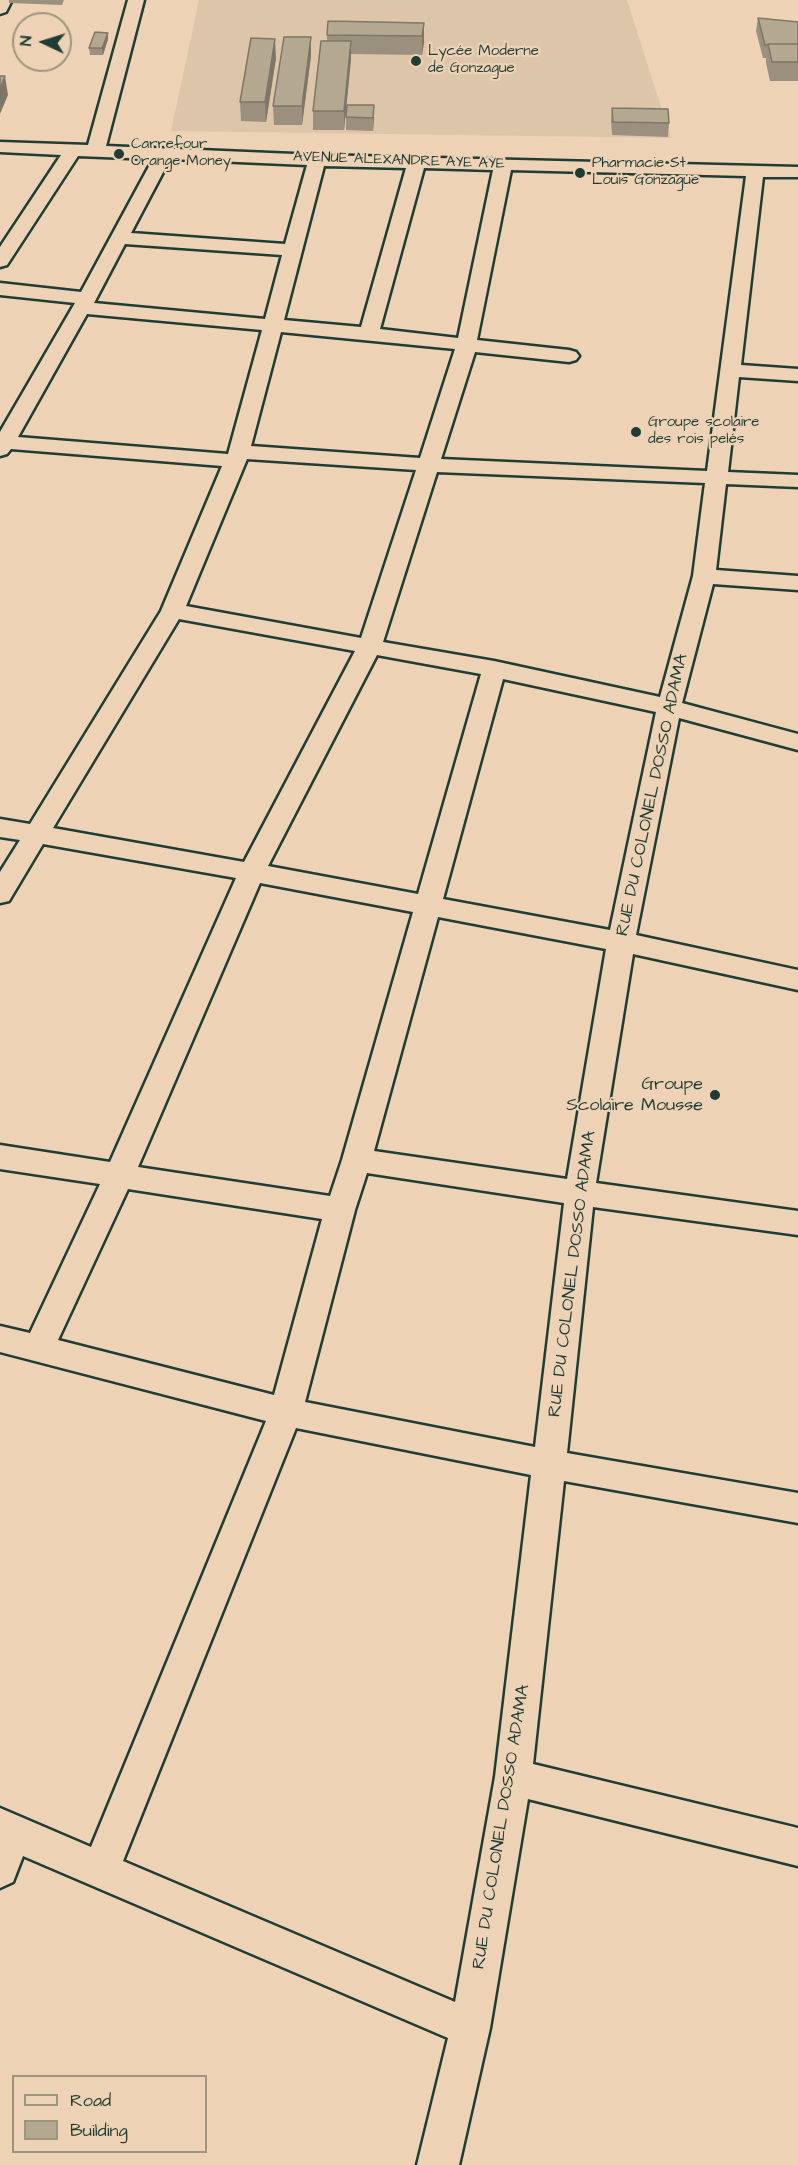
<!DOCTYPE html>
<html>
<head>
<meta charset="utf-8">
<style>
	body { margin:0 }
	#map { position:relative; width:798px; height:2165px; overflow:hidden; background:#eed2b5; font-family:"Architects Daughter",sans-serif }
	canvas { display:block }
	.legend { position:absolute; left:12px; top:2075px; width:195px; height:78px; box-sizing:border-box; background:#eed2b5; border:2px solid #9b9681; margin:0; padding:8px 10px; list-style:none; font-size:18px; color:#1f3d34 }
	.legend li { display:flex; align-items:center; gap:12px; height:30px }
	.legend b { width:30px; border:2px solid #9b9681 }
	.north { position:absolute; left:12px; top:12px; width:60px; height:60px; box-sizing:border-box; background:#eed2b5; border:2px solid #9b9681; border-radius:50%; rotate:274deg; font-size:16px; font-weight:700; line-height:24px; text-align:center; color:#1f3d34 }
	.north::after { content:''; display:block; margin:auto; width:21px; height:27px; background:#1f3d34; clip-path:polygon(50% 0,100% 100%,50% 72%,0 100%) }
</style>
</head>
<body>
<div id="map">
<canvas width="798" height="2165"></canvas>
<ul class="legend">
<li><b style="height:8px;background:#eed2b5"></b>Road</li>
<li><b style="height:16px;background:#b4a891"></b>Building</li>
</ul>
<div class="north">N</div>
</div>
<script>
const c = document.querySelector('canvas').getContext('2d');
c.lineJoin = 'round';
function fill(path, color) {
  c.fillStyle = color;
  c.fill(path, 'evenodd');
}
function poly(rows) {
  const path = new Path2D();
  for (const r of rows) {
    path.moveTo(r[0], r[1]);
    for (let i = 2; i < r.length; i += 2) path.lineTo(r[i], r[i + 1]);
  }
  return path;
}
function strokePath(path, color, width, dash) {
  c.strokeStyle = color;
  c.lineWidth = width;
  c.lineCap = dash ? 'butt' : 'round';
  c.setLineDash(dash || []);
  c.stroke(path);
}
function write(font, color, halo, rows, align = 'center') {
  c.font = font + ' "Architects Daughter",sans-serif';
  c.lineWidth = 4.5;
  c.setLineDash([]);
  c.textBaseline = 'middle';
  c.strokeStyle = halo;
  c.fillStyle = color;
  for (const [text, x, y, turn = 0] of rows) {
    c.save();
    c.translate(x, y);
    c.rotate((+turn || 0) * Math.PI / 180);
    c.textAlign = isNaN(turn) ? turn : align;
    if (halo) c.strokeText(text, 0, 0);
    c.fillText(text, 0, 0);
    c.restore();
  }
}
const built = poly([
	[199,0,627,0,671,138,171,131]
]);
const minor = poly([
	[0,0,12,0,6,12,0,14,0,0],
	[128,0,144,0,106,146,317,155,798,167,798,177,763,177,741,365,798,369,798,381,739,377,728,472,798,475,798,487,726,484,716,570,798,576,798,590,713,584,682,703,798,734,798,750,679,718,636,935,798,970,798,990,633,954,596,1183,798,1211,798,1235,593,1207,567,1453,798,1493,798,1523,564,1481,533,1764,798,1828,798,1866,528,1799,490,2028,459,2165,417,2165,448,2038,23,1856,13,1882,0,1888,0,1808,91,1847,266,1421,0,1352,0,1326,30,1333,100,1184,0,1169,0,1145,110,1162,236,878,43,844,9,901,0,903,0,872,20,840,0,837,0,819,30,824,161,611,222,466,11,449,7,454,0,456,0,432,75,303,0,295,0,283,81,292,153,159,78,156,7,265,0,267,0,247,61,155,0,152,0,142,88,145,128,0],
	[170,159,307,165,285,244,131,233,170,159],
	[324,166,406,168,361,327,284,320,324,166],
	[424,168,493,170,458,338,380,329,424,168],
	[511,170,746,176,707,471,441,459,475,352,569,362,576,360,579,356,576,352,569,350,477,340,511,170],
	[125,244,282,255,265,319,94,303,125,244],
	[87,314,262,330,228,454,18,437,87,314],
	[281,332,455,349,420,458,251,446,281,332],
	[247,459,416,470,361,638,186,606,247,459],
	[437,472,705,483,693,576,660,697,494,661,383,642,437,472],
	[179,619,355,651,244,862,53,828,179,619],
	[377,655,481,674,418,894,268,866,377,655],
	[503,679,656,712,610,930,443,899,503,679],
	[260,883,413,912,342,1160,330,1196,138,1167,260,883],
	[438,917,606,949,567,1179,374,1151,438,917],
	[367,1173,564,1203,535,1447,305,1402,355,1210,367,1173],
	[128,1189,322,1219,274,1395,58,1340,128,1189],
	[296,1428,531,1475,495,1777,455,2002,123,1861,296,1428]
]);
const wall = poly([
	[9,0,64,0,62,5,9,3],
	[758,18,798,22,798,81,770,81,766,63,766,58,763,58,756,31],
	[424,23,424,42,422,55,351,54,344,130,313,130,313,111,327,41,327,35],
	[108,39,103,55,90,55,89,48],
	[311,56,302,125,274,125,273,106],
	[276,58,266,122,241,121,240,102],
	[374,105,373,131,346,130,346,117],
	[612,108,669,123,668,137,612,135,611,121]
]);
const shadedWall = poly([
	[424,23,424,42,422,55,422,36],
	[108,33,108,39,103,55,102,48],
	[311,37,311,56,302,125,302,106],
	[275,39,276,58,266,122,265,102],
	[351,41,351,60,344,130,344,111],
	[5,76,8,95,0,114,0,89],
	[374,105,374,119,373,131,373,118]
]);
const building = poly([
	[758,18,798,22,798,44,768,44,768,45,765,45,758,18],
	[328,21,424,23,422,36,327,35,328,21],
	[95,32,108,33,102,48,89,48,95,32],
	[284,37,311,37,302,106,273,106,284,37],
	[251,38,275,39,265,102,240,102,251,38],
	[321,41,351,41,344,111,313,111,321,41],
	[768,44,798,44,798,62,772,62,768,44],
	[0,76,5,76,0,89,0,76],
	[347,105,374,105,373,118,346,117,347,105],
	[612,108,668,109,669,123,613,122,612,108]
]);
const markers = [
	[416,61,6,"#1f3d34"],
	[119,154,6,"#1f3d34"],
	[580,173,6,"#1f3d34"],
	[636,432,6,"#1f3d34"],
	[715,1095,6,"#1f3d34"]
];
const farPoinames = [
	["Lycée Moderne",428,52],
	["de Gonzague",428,69],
	["Carrefour",131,145],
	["Orange Money",131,162],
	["Pharmacie St",592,164],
	["Louis Gonzague",592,181],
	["Groupe scolaire",648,423],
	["des rois pelés",648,440]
];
const farStreetnames = [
	["AVENUE ALEXANDRE AYE AYE",399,161,2]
];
const streetNames = [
	["RUE DU COLONEL DOSSO ADAMA",653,795,-78],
	["RUE DU COLONEL DOSSO ADAMA",573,1274,-83],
	["RUE DU COLONEL DOSSO ADAMA",502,1827,-81]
];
const poiNames = [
	["Groupe",703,1085],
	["Scolaire Mousse",703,1106]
];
fill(built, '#ddc5aa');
strokePath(minor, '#1f3d34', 5);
fill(minor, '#eed2b5');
fill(wall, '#9b907d');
fill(shadedWall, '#7e7666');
fill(building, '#b4a891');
strokePath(building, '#7e7666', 1.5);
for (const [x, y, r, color] of markers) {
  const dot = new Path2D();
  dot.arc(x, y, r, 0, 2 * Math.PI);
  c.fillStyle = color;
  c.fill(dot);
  strokePath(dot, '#eed2b5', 2);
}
write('15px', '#1f3d34', '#eed2b5', farPoinames, 'left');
write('15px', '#1f3d34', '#eed2b5', farStreetnames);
write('18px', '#1f3d34', '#eed2b5', streetNames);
write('18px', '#1f3d34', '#eed2b5', poiNames, 'right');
</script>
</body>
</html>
